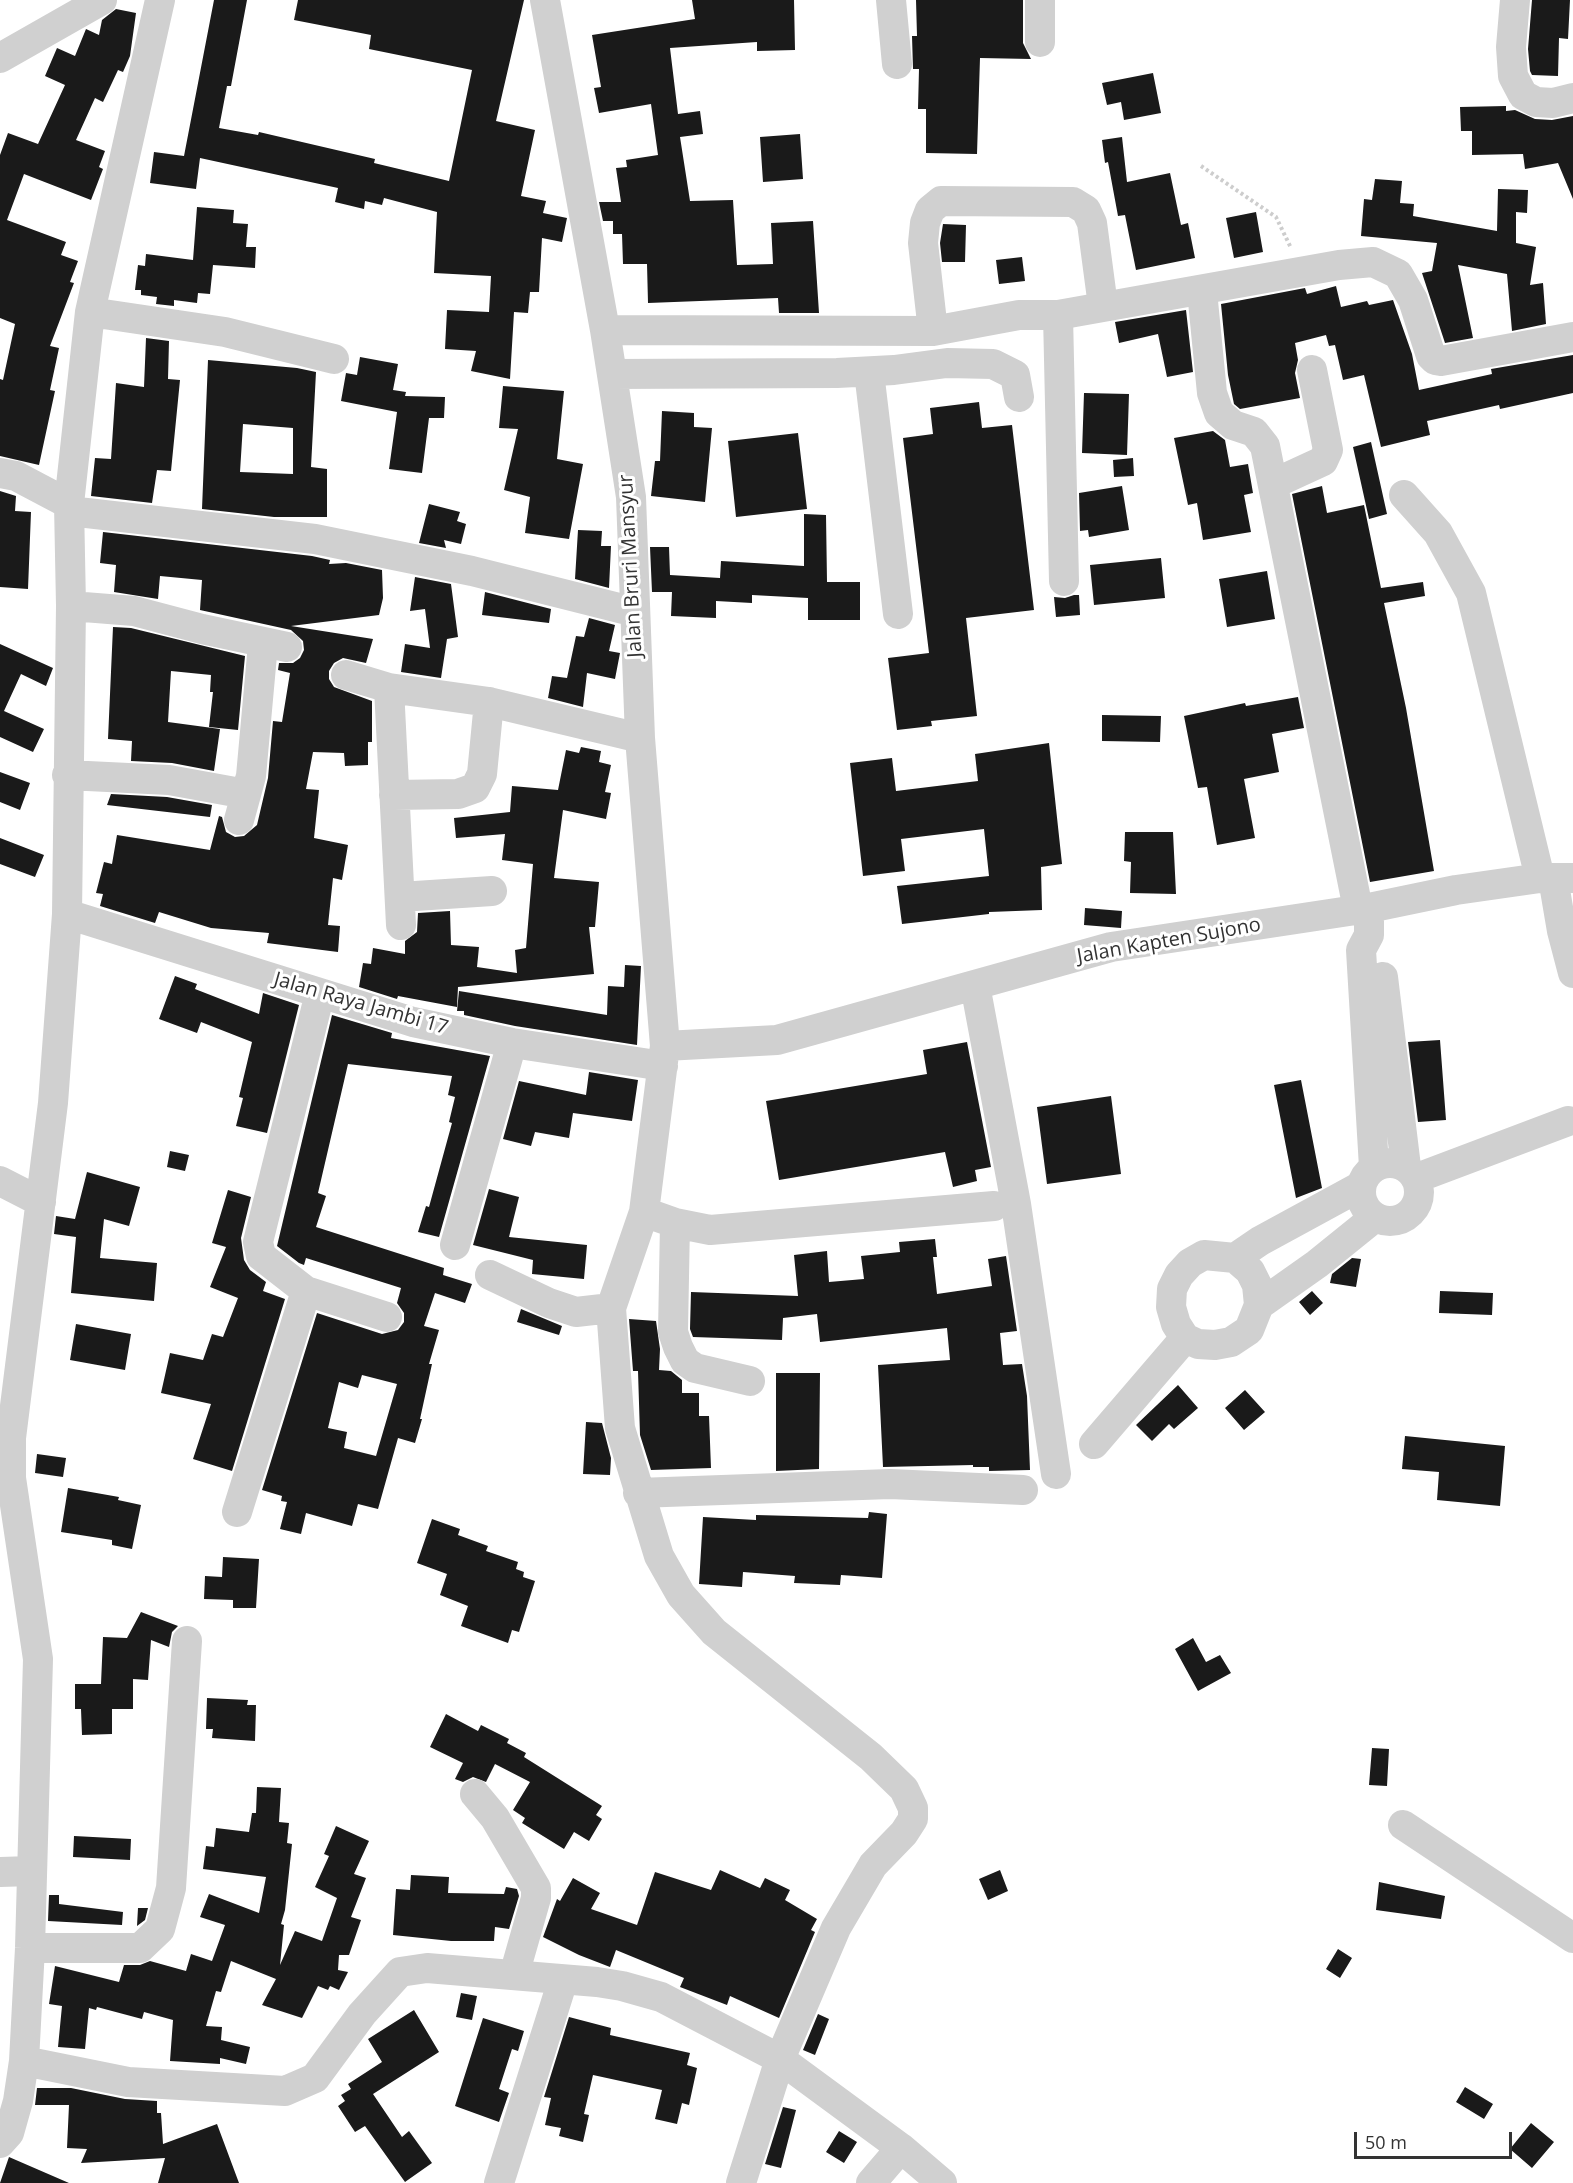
<!DOCTYPE html>
<html>
<head>
<meta charset="utf-8">
<style>
	body { margin:0 }
	#map { position:relative; width:1573px; height:2183px; overflow:hidden; background:#fff; font-family:"Open Sans",sans-serif }
	canvas { display:block }
	.scale { position:absolute; left:1354px; top:2132px; width:158px; height:27px; box-sizing:border-box; border:3px solid #333; border-top:0; padding-left:8px; font-size:18px; line-height:21px; white-space:nowrap; color:#333; -webkit-text-stroke:4px #fff; paint-order:stroke }
</style>
</head>
<body>
<div id="map">
<canvas width="1573" height="2183"></canvas>
<div class="scale">50 m</div>
</div>
<script>
const c = document.querySelector('canvas').getContext('2d');
c.lineJoin = 'round';
function fill(path, color) {
  c.fillStyle = color;
  c.fill(path, 'evenodd');
}
function poly(rows) {
  const path = new Path2D();
  for (const r of rows) {
    if (r.length === 3) {
      path.moveTo(r[0] + r[2], r[1]);
      path.arc(r[0], r[1], r[2], 0, 2 * Math.PI);
      continue;
    }
    path.moveTo(r[0], r[1]);
    for (let i = 2; i < r.length; i += 2) path.lineTo(r[i], r[i + 1]);
  }
  return path;
}
function strokePath(path, color, width, dash) {
  c.strokeStyle = color;
  c.lineWidth = width;
  c.lineCap = dash ? 'butt' : 'round';
  c.setLineDash(dash || []);
  c.stroke(path);
}
function write(font, color, halo, rows, align = 'center') {
  c.font = font + ' "Open Sans",sans-serif';
  c.lineWidth = 6;
  c.setLineDash([]);
  c.textBaseline = 'middle';
  c.strokeStyle = halo;
  c.fillStyle = color;
  for (const [text, x, y, turn = 0] of rows) {
    c.save();
    c.translate(x, y);
    c.rotate((+turn || 0) * Math.PI / 180);
    c.textAlign = isNaN(turn) ? turn : align;
    if (halo) c.strokeText(text, 0, 0);
    c.fillText(text, 0, 0);
    c.restore();
  }
}
const building = poly([
	[214,0,247,0,231,86,227,86,219,128,258,135,259,132,375,159,374,163,449,181,472,70,369,49,371,35,294,20,298,0,524,0,496,121,535,130,521,196,546,201,543,213,567,218,562,242,542,238,539,292,530,292,528,313,514,312,510,379,471,371,476,351,445,349,447,310,489,312,491,276,434,273,437,212,384,198,382,205,365,201,364,209,335,202,338,188,200,158,196,189,150,183,154,152,184,156],
	[692,0,794,0,795,50,757,51,757,42,670,48,678,114,700,111,703,134,680,137,690,201,733,200,737,265,773,264,771,223,813,221,819,313,779,313,778,298,648,303,647,264,623,264,622,234,613,234,613,221,603,221,599,202,621,202,616,168,627,167,626,160,658,155,651,104,599,113,594,88,601,87,592,35,695,19],
	[916,0,1023,0,1023,43,1031,59,980,58,977,154,926,153,926,109,918,109,919,69,913,69,912,36,917,36],
	[1532,0,1570,0,1568,39,1559,38,1558,76,1532,75,1530,71,1528,49],
	[116,9,136,13,130,56,123,72,118,70,103,102,95,98,76,140,105,151,99,167,103,169,91,200,24,174,7,220,66,242,61,255,78,261,70,282,74,283,50,346,59,348,50,390,55,391,39,465,0,456,0,379,3,380,15,324,0,318,0,155,8,133,38,144,65,85,45,76,57,48,75,56,86,29,99,35,102,20],
	[1153,73,1161,113,1124,120,1121,102,1107,105,1102,83],
	[1506,106,1506,111,1515,110,1535,119,1552,120,1573,116,1573,199,1558,163,1525,169,1523,154,1472,155,1472,131,1461,131,1460,107],
	[800,134,803,179,763,182,760,137],
	[1122,137,1127,182,1170,173,1181,225,1188,223,1195,258,1136,270,1125,215,1118,216,1108,162,1105,163,1102,140],
	[1375,179,1402,181,1400,203,1414,204,1413,216,1497,231,1498,189,1528,190,1527,213,1516,212,1516,243,1536,247,1530,285,1543,283,1546,324,1512,331,1507,274,1458,265,1473,338,1445,343,1422,273,1432,271,1437,243,1361,236,1364,199,1372,200],
	[197,207,234,210,233,223,248,224,246,247,256,247,255,268,213,265,210,294,198,293,197,303,174,300,174,306,156,304,157,297,141,295,141,290,135,290,138,265,145,266,146,254,193,260],
	[1256,212,1263,252,1234,258,1226,218],
	[943,224,966,225,965,262,942,262,940,243],
	[1022,257,1025,281,999,284,996,260],
	[1336,286,1341,307,1367,301,1369,305,1393,300,1412,354,1419,390,1492,374,1491,369,1573,355,1573,393,1500,409,1499,405,1427,421,1430,435,1381,447,1364,375,1343,380,1335,345,1329,346,1326,335,1295,343,1298,360,1295,373,1300,398,1240,409,1234,404,1228,375,1221,304,1305,288,1307,294],
	[1186,310,1193,372,1167,377,1158,334,1119,343,1115,322],
	[146,338,169,341,168,379,180,380,171,471,157,470,152,503,91,496,95,458,111,459,116,383,144,387],
	[360,357,398,364,393,390,406,392,405,396,445,397,444,418,429,418,422,473,389,469,397,412,341,401,346,373,357,375],
	[208,360,297,368,316,372,311,467,327,469,327,517,274,517,202,509],
	[243,424,293,428,293,474,240,472],
	[503,386,564,391,557,459,583,464,569,539,525,533,530,497,504,490,518,429,499,428],
	[1084,393,1129,394,1127,455,1082,453],
	[979,402,982,428,1012,425,1034,610,966,618,977,716,931,721,932,726,897,730,888,658,929,653,903,438,933,434,930,408],
	[662,411,694,413,694,427,712,428,705,502,651,496,655,461,660,461],
	[1213,431,1225,440,1230,467,1248,464,1253,493,1244,495,1251,532,1203,540,1197,503,1188,505,1174,438],
	[798,433,807,509,736,517,728,441],
	[1371,442,1387,514,1369,519,1353,447],
	[1133,458,1134,476,1114,477,1113,460],
	[1122,486,1129,530,1089,537,1088,530,1080,531,1079,493],
	[1322,486,1327,513,1364,505,1381,588,1423,582,1425,596,1384,603,1406,708,1434,871,1370,882,1292,494],
	[0,491,16,496,15,511,31,512,28,589,0,587],
	[429,504,460,512,457,521,466,524,461,544,444,540,446,548,419,543],
	[804,514,826,515,827,582,860,582,860,620,808,620,808,598,752,595,752,603,716,601,716,618,671,616,672,592,652,592,650,547,669,547,670,575,720,578,721,561,804,566],
	[578,530,602,531,601,546,611,546,609,588,575,579],
	[103,532,312,556,330,560,329,564,346,563,382,570,383,598,379,615,291,626,373,639,366,663,343,658,334,663,329,671,329,679,334,687,372,701,372,742,368,742,368,765,345,766,344,753,313,752,306,789,319,790,314,838,348,845,342,880,333,878,328,925,340,926,338,952,267,943,269,933,211,928,159,912,155,923,100,906,103,894,96,893,104,862,112,864,117,835,210,850,219,816,222,817,226,832,235,837,244,836,257,825,268,778,273,721,282,722,290,673,278,670,279,663,293,663,300,658,304,650,303,641,291,630,200,610,202,580,160,576,158,599,114,592,116,565,100,563],
	[1161,558,1165,598,1094,605,1090,565],
	[1267,571,1275,619,1227,627,1219,579],
	[415,577,451,584,458,637,447,639,441,678,401,672,405,644,430,648,425,609,410,611],
	[485,592,551,609,549,623,482,615],
	[1074,595,1079,595,1080,615,1056,617,1054,597,1065,598],
	[589,618,615,625,609,651,620,653,615,679,587,673,583,707,548,698,552,676,567,678,576,636,584,637],
	[113,627,131,628,245,656,238,730,209,727,213,692,210,692,211,675,171,671,168,722,220,729,214,771,172,763,131,761,132,741,108,739],
	[0,644,53,668,46,686,21,674,4,711,44,729,33,752,0,737],
	[1298,697,1304,728,1272,734,1279,772,1244,779,1255,838,1217,845,1207,787,1198,788,1184,716,1245,703,1246,706],
	[1102,715,1161,716,1160,742,1102,741],
	[1049,743,1062,864,1041,867,1042,910,989,912,989,914,902,924,897,886,989,876,984,829,901,839,905,871,863,876,850,763,892,758,896,791,978,781,975,754],
	[581,747,601,751,599,762,611,765,605,792,611,793,606,819,563,810,554,878,599,882,595,927,589,927,594,974,458,987,457,1007,398,996,397,999,359,987,363,963,371,964,373,948,405,954,405,941,417,932,418,913,450,911,451,945,479,947,477,967,517,973,515,950,526,948,533,864,502,860,505,834,456,838,454,818,510,812,512,786,558,790,566,750,579,753],
	[0,772,30,783,20,810,0,802],
	[111,794,167,797,212,805,210,817,107,805],
	[1125,832,1173,832,1176,894,1130,893,1131,862,1124,861],
	[0,838,44,855,35,877,0,864],
	[1085,908,1122,911,1121,928,1084,925],
	[625,965,641,966,637,1045,515,1026,464,1015,464,1011,457,1011,459,991,607,1015,608,986,624,987],
	[175,976,197,984,195,989,259,1014,263,993,299,1005,267,1133,236,1126,243,1098,239,1097,252,1042,201,1022,197,1033,159,1019],
	[332,1015,392,1033,391,1038,490,1056,439,1237,418,1232,426,1206,429,1207,452,1123,449,1122,455,1097,448,1095,452,1076,348,1064,318,1193,326,1196,316,1227,444,1268,443,1275,472,1284,465,1303,435,1293,424,1326,439,1330,429,1364,432,1364,420,1419,422,1419,415,1443,398,1438,378,1509,358,1504,352,1526,306,1513,301,1534,280,1529,287,1502,281,1501,282,1496,262,1490,317,1313,382,1334,398,1330,404,1322,404,1313,397,1303,401,1288,306,1258,304,1265,299,1263,277,1246],
	[362,1375,397,1384,376,1456,344,1448,347,1432,328,1428,339,1382,358,1388],
	[1440,1040,1446,1120,1418,1122,1408,1042],
	[967,1042,991,1167,975,1170,977,1181,953,1187,945,1152,779,1180,766,1101,927,1074,923,1050],
	[589,1072,638,1080,632,1121,573,1113,569,1138,535,1132,531,1146,503,1139,519,1081,586,1095],
	[1301,1080,1322,1188,1296,1198,1274,1085],
	[1111,1096,1121,1174,1047,1184,1037,1107],
	[170,1151,189,1155,185,1171,167,1167],
	[87,1172,140,1187,129,1226,104,1219,100,1258,157,1263,154,1301,71,1293,76,1237,54,1234,56,1216,75,1219],
	[489,1189,519,1197,509,1237,587,1245,584,1279,532,1274,533,1260,473,1245],
	[228,1190,251,1197,241,1238,244,1260,250,1270,266,1282,263,1291,285,1299,232,1471,193,1459,211,1404,161,1393,170,1353,203,1360,212,1334,223,1337,238,1298,210,1287,226,1247,212,1243],
	[935,1239,937,1257,933,1257,937,1294,992,1286,988,1259,1006,1256,1017,1331,1000,1333,1003,1365,1022,1364,1027,1396,1030,1470,989,1471,989,1467,973,1467,973,1465,883,1467,878,1365,950,1360,947,1328,820,1342,817,1314,783,1318,782,1340,693,1337,690,1329,691,1292,798,1296,794,1255,827,1251,829,1282,864,1279,861,1256,900,1252,899,1242],
	[1352,1258,1361,1259,1356,1287,1330,1283,1332,1274],
	[1312,1291,1323,1303,1310,1315,1299,1302],
	[1440,1291,1493,1293,1492,1315,1439,1313],
	[521,1309,562,1326,559,1335,517,1322],
	[629,1319,656,1321,660,1349,659,1370,671,1371,682,1380,682,1393,699,1393,699,1416,709,1416,711,1468,651,1470,640,1435,638,1371,633,1371],
	[76,1324,131,1334,125,1370,70,1360],
	[776,1373,820,1373,819,1469,776,1471],
	[1178,1385,1198,1408,1174,1429,1169,1424,1152,1441,1136,1425],
	[1245,1390,1265,1412,1244,1430,1225,1408],
	[586,1422,602,1423,611,1458,610,1475,583,1474],
	[1405,1436,1505,1446,1500,1506,1437,1500,1439,1472,1402,1469],
	[37,1454,66,1458,63,1477,35,1473],
	[68,1488,119,1497,118,1500,141,1505,132,1549,112,1545,112,1540,61,1532],
	[869,1512,887,1514,882,1578,841,1575,840,1585,794,1583,795,1576,743,1572,742,1587,699,1584,703,1517,756,1520,756,1515,868,1518],
	[432,1519,460,1529,458,1535,488,1546,486,1551,518,1562,516,1569,524,1572,523,1577,535,1581,519,1632,512,1630,508,1643,461,1626,468,1606,440,1595,447,1574,417,1563],
	[223,1557,259,1559,256,1608,233,1608,233,1600,204,1599,205,1576,222,1577],
	[141,1612,178,1626,172,1632,169,1647,151,1640,148,1680,133,1679,133,1709,112,1709,112,1734,82,1735,81,1709,75,1709,75,1684,101,1684,103,1637,127,1638],
	[1193,1638,1206,1662,1220,1655,1231,1673,1198,1691,1175,1649],
	[207,1698,248,1700,247,1705,256,1705,255,1741,212,1738,213,1729,206,1729],
	[446,1714,478,1731,481,1725,509,1739,507,1743,526,1753,524,1757,602,1806,596,1815,602,1819,589,1841,574,1832,564,1849,522,1823,525,1818,513,1810,530,1782,495,1764,486,1782,473,1777,463,1782,455,1779,463,1763,430,1747],
	[1372,1748,1389,1749,1387,1786,1369,1785],
	[257,1787,281,1788,279,1822,289,1823,287,1843,292,1844,285,1910,281,1924,284,1925,280,1965,295,1931,322,1941,337,1898,315,1887,329,1856,324,1854,336,1826,369,1841,354,1874,366,1878,351,1917,361,1920,349,1955,339,1955,338,1970,348,1972,339,1990,330,1986,328,1990,318,1986,302,2018,262,2005,276,1979,231,1961,221,1992,216,1991,206,2026,222,2027,221,2040,250,2047,246,2064,220,2058,220,2064,170,2061,173,2020,144,2012,142,2019,97,2007,96,2010,89,2008,85,2049,58,2047,62,2006,49,2004,55,1966,119,1982,124,1965,140,1965,150,1961,186,1971,191,1954,212,1961,225,1925,200,1917,209,1894,259,1913,266,1877,203,1869,206,1846,214,1847,216,1828,249,1832,252,1813,256,1813],
	[74,1836,131,1839,130,1860,73,1857],
	[720,1870,760,1888,765,1878,790,1890,785,1900,817,1919,811,1930,815,1932,779,2018,730,1996,727,2005,680,1987,684,1978,616,1950,610,1967,579,1955,543,1937,557,1899,560,1901,573,1878,600,1893,591,1909,637,1925,655,1872,711,1890],
	[1000,1870,1008,1891,988,1900,979,1879],
	[411,1875,449,1877,448,1893,504,1894,506,1887,517,1889,519,1896,509,1929,495,1927,494,1941,451,1941,393,1935,396,1889,410,1890],
	[1379,1882,1445,1896,1441,1919,1376,1910],
	[49,1895,59,1895,59,1904,123,1912,122,1925,48,1921],
	[138,1908,148,1908,145,1920,137,1926],
	[1338,1949,1352,1958,1340,1978,1326,1969],
	[461,1993,477,1996,472,2020,456,2017],
	[414,2010,439,2052,373,2094,402,2137,409,2131,432,2163,405,2182,365,2126,355,2132,338,2106,345,2101,341,2095,351,2089,348,2084,382,2062,368,2039],
	[818,2014,829,2019,815,2055,803,2050],
	[569,2017,611,2028,610,2035,690,2053,687,2065,697,2068,689,2105,682,2103,677,2124,655,2119,662,2090,593,2075,584,2114,589,2115,583,2142,559,2136,561,2128,545,2125,551,2098,544,2097],
	[483,2018,524,2031,518,2051,512,2049,499,2089,509,2093,499,2122,455,2106],
	[1465,2087,1493,2104,1484,2119,1456,2102],
	[37,2088,71,2088,125,2099,157,2101,157,2113,161,2113,163,2144,217,2124,239,2183,158,2183,165,2158,81,2163,87,2149,67,2148,69,2105,35,2105],
	[783,2107,796,2110,781,2168,765,2164],
	[1531,2123,1554,2142,1532,2168,1510,2149],
	[839,2131,857,2142,844,2163,826,2152],
	[9,2157,69,2183,0,2183]
]);
const path = poly([
	[1201,166,1276,217,1291,248]
]);
const minor = poly([
	[545,0,605,330,631,497,640,738,665,1046,644,1212,611,1308,620,1428,659,1556,681,1595,714,1632,871,1757,904,1789,913,1808,913,1819,904,1833,873,1865,836,1928,780,2059,741,2183],
	[891,0,897,64],
	[1515,0,1511,47,1513,76,1523,95,1536,102,1553,103,1573,98],
	[1040,42,1040,0],
	[0,58,102,0],
	[1202,291,1212,393,1219,413,1233,425,1254,432,1265,446,1358,909],
	[90,312,225,332,334,359],
	[1058,315,1064,581],
	[605,330,933,331,1019,315,1058,315,1339,265,1373,262,1398,274,1413,300,1431,356,1435,360,1441,361,1573,337],
	[933,331,923,243,925,223,930,210,941,201,1073,202,1086,210,1092,223,1103,306],
	[869,372,898,614],
	[612,374,837,373,894,370,947,363,993,364,1015,375,1019,397],
	[0,473,16,476,69,504],
	[1273,484,1323,461,1328,450,1312,370],
	[1404,495,1438,533,1471,593,1540,878],
	[69,511,315,539,472,571,635,612],
	[71,606,134,611,202,629,287,647],
	[346,675,389,688,489,702,640,738],
	[389,688,401,925],
	[67,775,169,780,246,794],
	[394,795,458,794,475,788,482,774,489,702],
	[239,820,251,776,263,644],
	[1553,878,1562,931,1573,973],
	[400,897,492,891],
	[1369,908,1369,935,1361,950,1374,1167],
	[67,914,413,1022,512,1043,663,1066],
	[1383,977,1406,1167],
	[975,985,1016,1204,1056,1474],
	[320,993,258,1242,261,1256,306,1291,387,1317],
	[665,1046,777,1040,1111,947,1369,908,1456,890,1540,878,1573,878],
	[1390,1192,29],
	[1417,1178,1568,1121],
	[0,1181,41,1202],
	[644,1212,675,1223,710,1230,994,1206],
	[675,1223,673,1332,678,1347,685,1361,695,1368,750,1381],
	[455,1245,512,1043],
	[1235,1258,1250,1271,1257,1285,1259,1305,1249,1330,1231,1342,1215,1345,1198,1344,1185,1338,1176,1324,1171,1307,1172,1289,1179,1275,1190,1263,1204,1255,1235,1258,1260,1241,1361,1186],
	[490,1275,549,1303,576,1312,611,1308],
	[1259,1305,1317,1264,1374,1218],
	[1094,1444,1185,1338],
	[638,1493,890,1484,1023,1490],
	[237,1512,306,1291],
	[475,1794,495,1818,536,1888,536,1898,514,1975],
	[1403,1825,1573,1938],
	[0,1872,31,1871],
	[30,1948,140,1948,160,1929,171,1888,187,1641],
	[24,2061,128,2082,285,2091,315,2078,362,2014,400,1972,427,1968,597,1982,622,1986,661,1997,780,2059,901,2148,942,2183],
	[0,2143,9,2133,18,2101,24,2061,30,1948,38,1659,11,1478,11,1438,53,1103,67,914,71,606,69,504,90,312,160,0],
	[499,2183,563,1980],
	[871,2183,901,2148]
]);
const streetNames = [
	["Jalan Bruri Mansyur",631,566,-93],
	["Jalan Kapten Sujono",1169,941,-10],
	["Jalan Raya Jambi 17",361,1004,16]
];
fill(building, '#1a1a1a');
strokePath(path, '#cdcdcd', 4, [3, 3]);
strokePath(minor, '#d0d0d0', 30);
write('20px', '#333', '#fff', streetNames);
</script>
</body>
</html>
